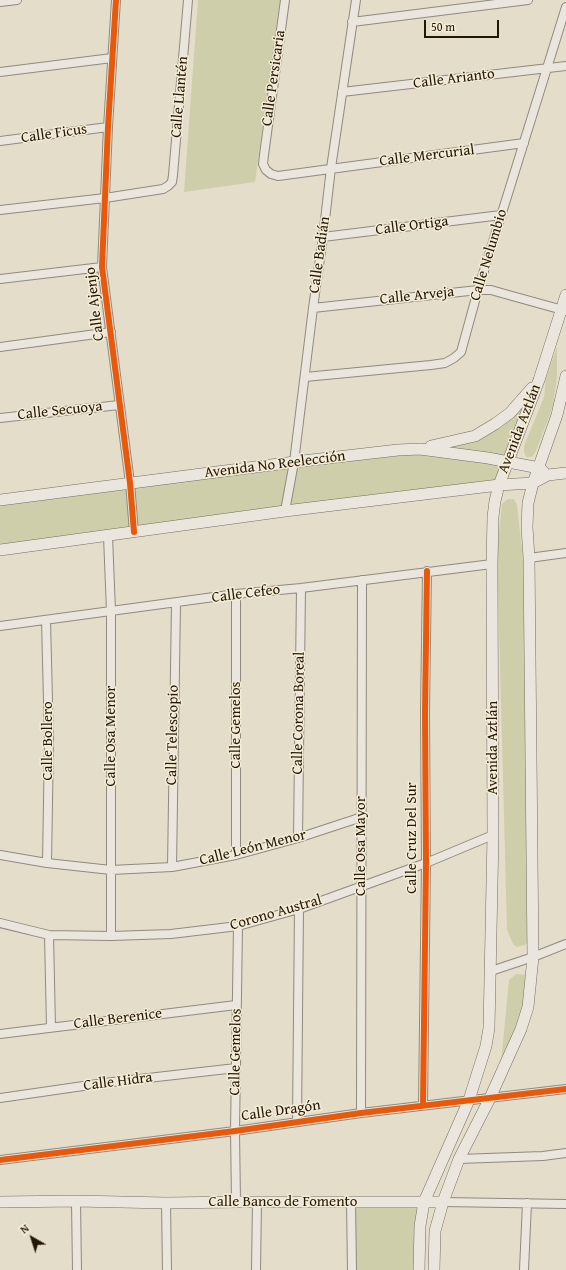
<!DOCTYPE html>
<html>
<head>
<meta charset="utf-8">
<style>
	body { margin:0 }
	#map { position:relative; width:566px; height:1270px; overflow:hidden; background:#e4ddca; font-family:"Gentium Book Plus",serif }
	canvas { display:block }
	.north { position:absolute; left:12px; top:1218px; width:40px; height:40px; -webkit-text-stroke:3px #f5ecd6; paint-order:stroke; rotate:321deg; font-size:11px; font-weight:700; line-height:16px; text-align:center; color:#221605 }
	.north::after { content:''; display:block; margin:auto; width:14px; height:18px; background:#221605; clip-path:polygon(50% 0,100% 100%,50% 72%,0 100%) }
	.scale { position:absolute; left:424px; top:20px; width:75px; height:18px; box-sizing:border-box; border:2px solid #221605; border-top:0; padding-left:5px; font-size:12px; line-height:14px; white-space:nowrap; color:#221605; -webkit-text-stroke:3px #f5ecd6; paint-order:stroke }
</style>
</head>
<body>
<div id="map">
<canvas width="566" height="1270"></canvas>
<div class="north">N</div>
<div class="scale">50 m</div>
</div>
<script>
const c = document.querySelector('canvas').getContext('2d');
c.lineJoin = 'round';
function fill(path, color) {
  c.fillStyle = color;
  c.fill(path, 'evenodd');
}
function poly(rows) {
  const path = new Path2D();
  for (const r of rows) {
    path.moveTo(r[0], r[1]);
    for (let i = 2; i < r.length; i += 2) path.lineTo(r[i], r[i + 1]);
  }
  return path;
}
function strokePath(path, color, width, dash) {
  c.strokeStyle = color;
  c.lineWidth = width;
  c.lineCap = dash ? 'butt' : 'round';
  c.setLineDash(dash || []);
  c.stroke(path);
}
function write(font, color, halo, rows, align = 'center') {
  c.font = font + ' "Gentium Book Plus",serif';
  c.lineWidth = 3;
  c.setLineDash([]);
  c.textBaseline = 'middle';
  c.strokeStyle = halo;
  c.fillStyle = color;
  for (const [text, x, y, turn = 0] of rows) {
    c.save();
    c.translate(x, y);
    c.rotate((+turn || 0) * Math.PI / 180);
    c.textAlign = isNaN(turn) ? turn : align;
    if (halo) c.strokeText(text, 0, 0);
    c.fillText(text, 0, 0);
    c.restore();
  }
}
const green = poly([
	[198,0,280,0,255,182,184,192],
	[557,347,557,376,553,406,536,451,532,457,526,457,524,452,524,446,544,397,546,378],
	[539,380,499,485,0,552,0,500,420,449,495,424],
	[508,499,514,499,517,505,524,569,532,936,525,945,517,947,513,944,507,930,497,551,502,504],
	[516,974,529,975,521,1015,501,1063,509,980],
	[351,1201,424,1202,419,1270,352,1270]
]);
const street = poly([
	[116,0,108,127,102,267,130,483,134,532],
	[285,0,264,155,263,164,266,170,271,174,278,176,524,143],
	[0,2,17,0],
	[352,22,528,0],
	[0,72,112,58],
	[342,92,566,66],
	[0,141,108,127],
	[0,210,105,198,163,189,168,186,172,182,173,175,188,0],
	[323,237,501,215],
	[0,279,102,267],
	[313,308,478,290,491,290,505,294,566,311],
	[0,347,111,332],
	[305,377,431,365,445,363,454,358,461,352,478,290,566,7],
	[0,418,119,405],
	[285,511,294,462,313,308,323,237,331,168,356,0],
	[108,536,111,611,111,936],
	[529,558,566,553],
	[46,620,49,741,47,863],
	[0,626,236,594,301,588,492,564],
	[298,838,301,588],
	[0,855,47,863,111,870,172,867,236,855,298,838,362,817],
	[236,855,236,594],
	[172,867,176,603],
	[0,923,49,935,111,936,171,934,238,926,299,909,426,863,493,835],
	[49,935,51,1027],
	[491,971,533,957,566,944],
	[0,1034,236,1005],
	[0,1098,104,1083,236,1068],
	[423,1105,426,863,425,712,427,571],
	[361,1113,362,580],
	[297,1122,299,909],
	[459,1159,543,1156,566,1153],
	[0,1160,235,1131,361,1113,566,1089],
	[76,1201,77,1270],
	[351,1201,352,1270],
	[236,1202,235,1131,238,926],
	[443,1202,566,1204],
	[166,1203,167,1270],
	[256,1270,257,1202],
	[524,1270,527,1203]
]);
const secondary = poly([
	[431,446,475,436,495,424,510,413,532,388],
	[0,500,294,462,398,450,420,449,488,458,539,468,543,471],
	[0,550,285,511,499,485,533,483,548,475,566,473],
	[0,1202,76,1201,166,1203,236,1202,443,1202],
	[419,1270,420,1226,424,1202,469,1100,486,1046,489,1028,493,835,492,564,493,517,495,501,499,485,539,380,566,295],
	[434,1270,435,1231,443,1202,459,1159,490,1098,521,1029,528,1007,533,957,529,558,527,527,528,503,533,483,557,415,566,376]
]);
const cycleway = poly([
	[116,0,108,127,102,267,130,483,134,532],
	[423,1105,426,863,425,712,427,571],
	[0,1160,235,1131,361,1113,566,1089]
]);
const streetNames = [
	["Calle Persicaria",274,78,-82],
	["Calle Arianto",454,79,-7],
	["Calle Llantén",180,97,-85],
	["Calle Ficus",54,134,-8],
	["Calle Mercurial",427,156,-7],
	["Calle Ortiga",412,226,-7],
	["Calle Badián",320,255,-82],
	["Calle Nelumbio",489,255,-73],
	["Calle Arveja",417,296,-6],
	["Calle Ajenjo",95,304,-97],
	["Calle Secuoya",60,411,-6],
	["Avenida Aztlán",520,429,-69],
	["Avenida No Reelección",275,465,-7],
	["Calle Cefeo",246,594,-7],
	["Calle Corona Boreal",299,713,-89],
	["Calle Gemelos",236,725,-90],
	["Calle Telescopio",173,735,-89],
	["Calle Osa Menor",111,736,-90],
	["Calle Bollero",48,741,-90],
	["Avenida Aztlán",493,748,-90],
	["Calle Cruz Del Sur",412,838,-90],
	["Calle Osa Mayor",361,846,-90],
	["Calle León Menor",253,848,-14],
	["Corono Austral",276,913,-16],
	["Calle Berenice",118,1019,-7],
	["Calle Gemelos",236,1052,-89],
	["Calle Hidra",118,1082,-7],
	["Calle Dragón",281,1111,-8],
	["Calle Banco de Fomento",283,1202]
];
fill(green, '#ceceaa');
strokePath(street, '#8f8a7e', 10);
strokePath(secondary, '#746e63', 12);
strokePath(street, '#eae6dd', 8);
strokePath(secondary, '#eae6dd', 11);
strokePath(cycleway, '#e8590c', 6);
write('15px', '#221605', '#f5ecd6', streetNames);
</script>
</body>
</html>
